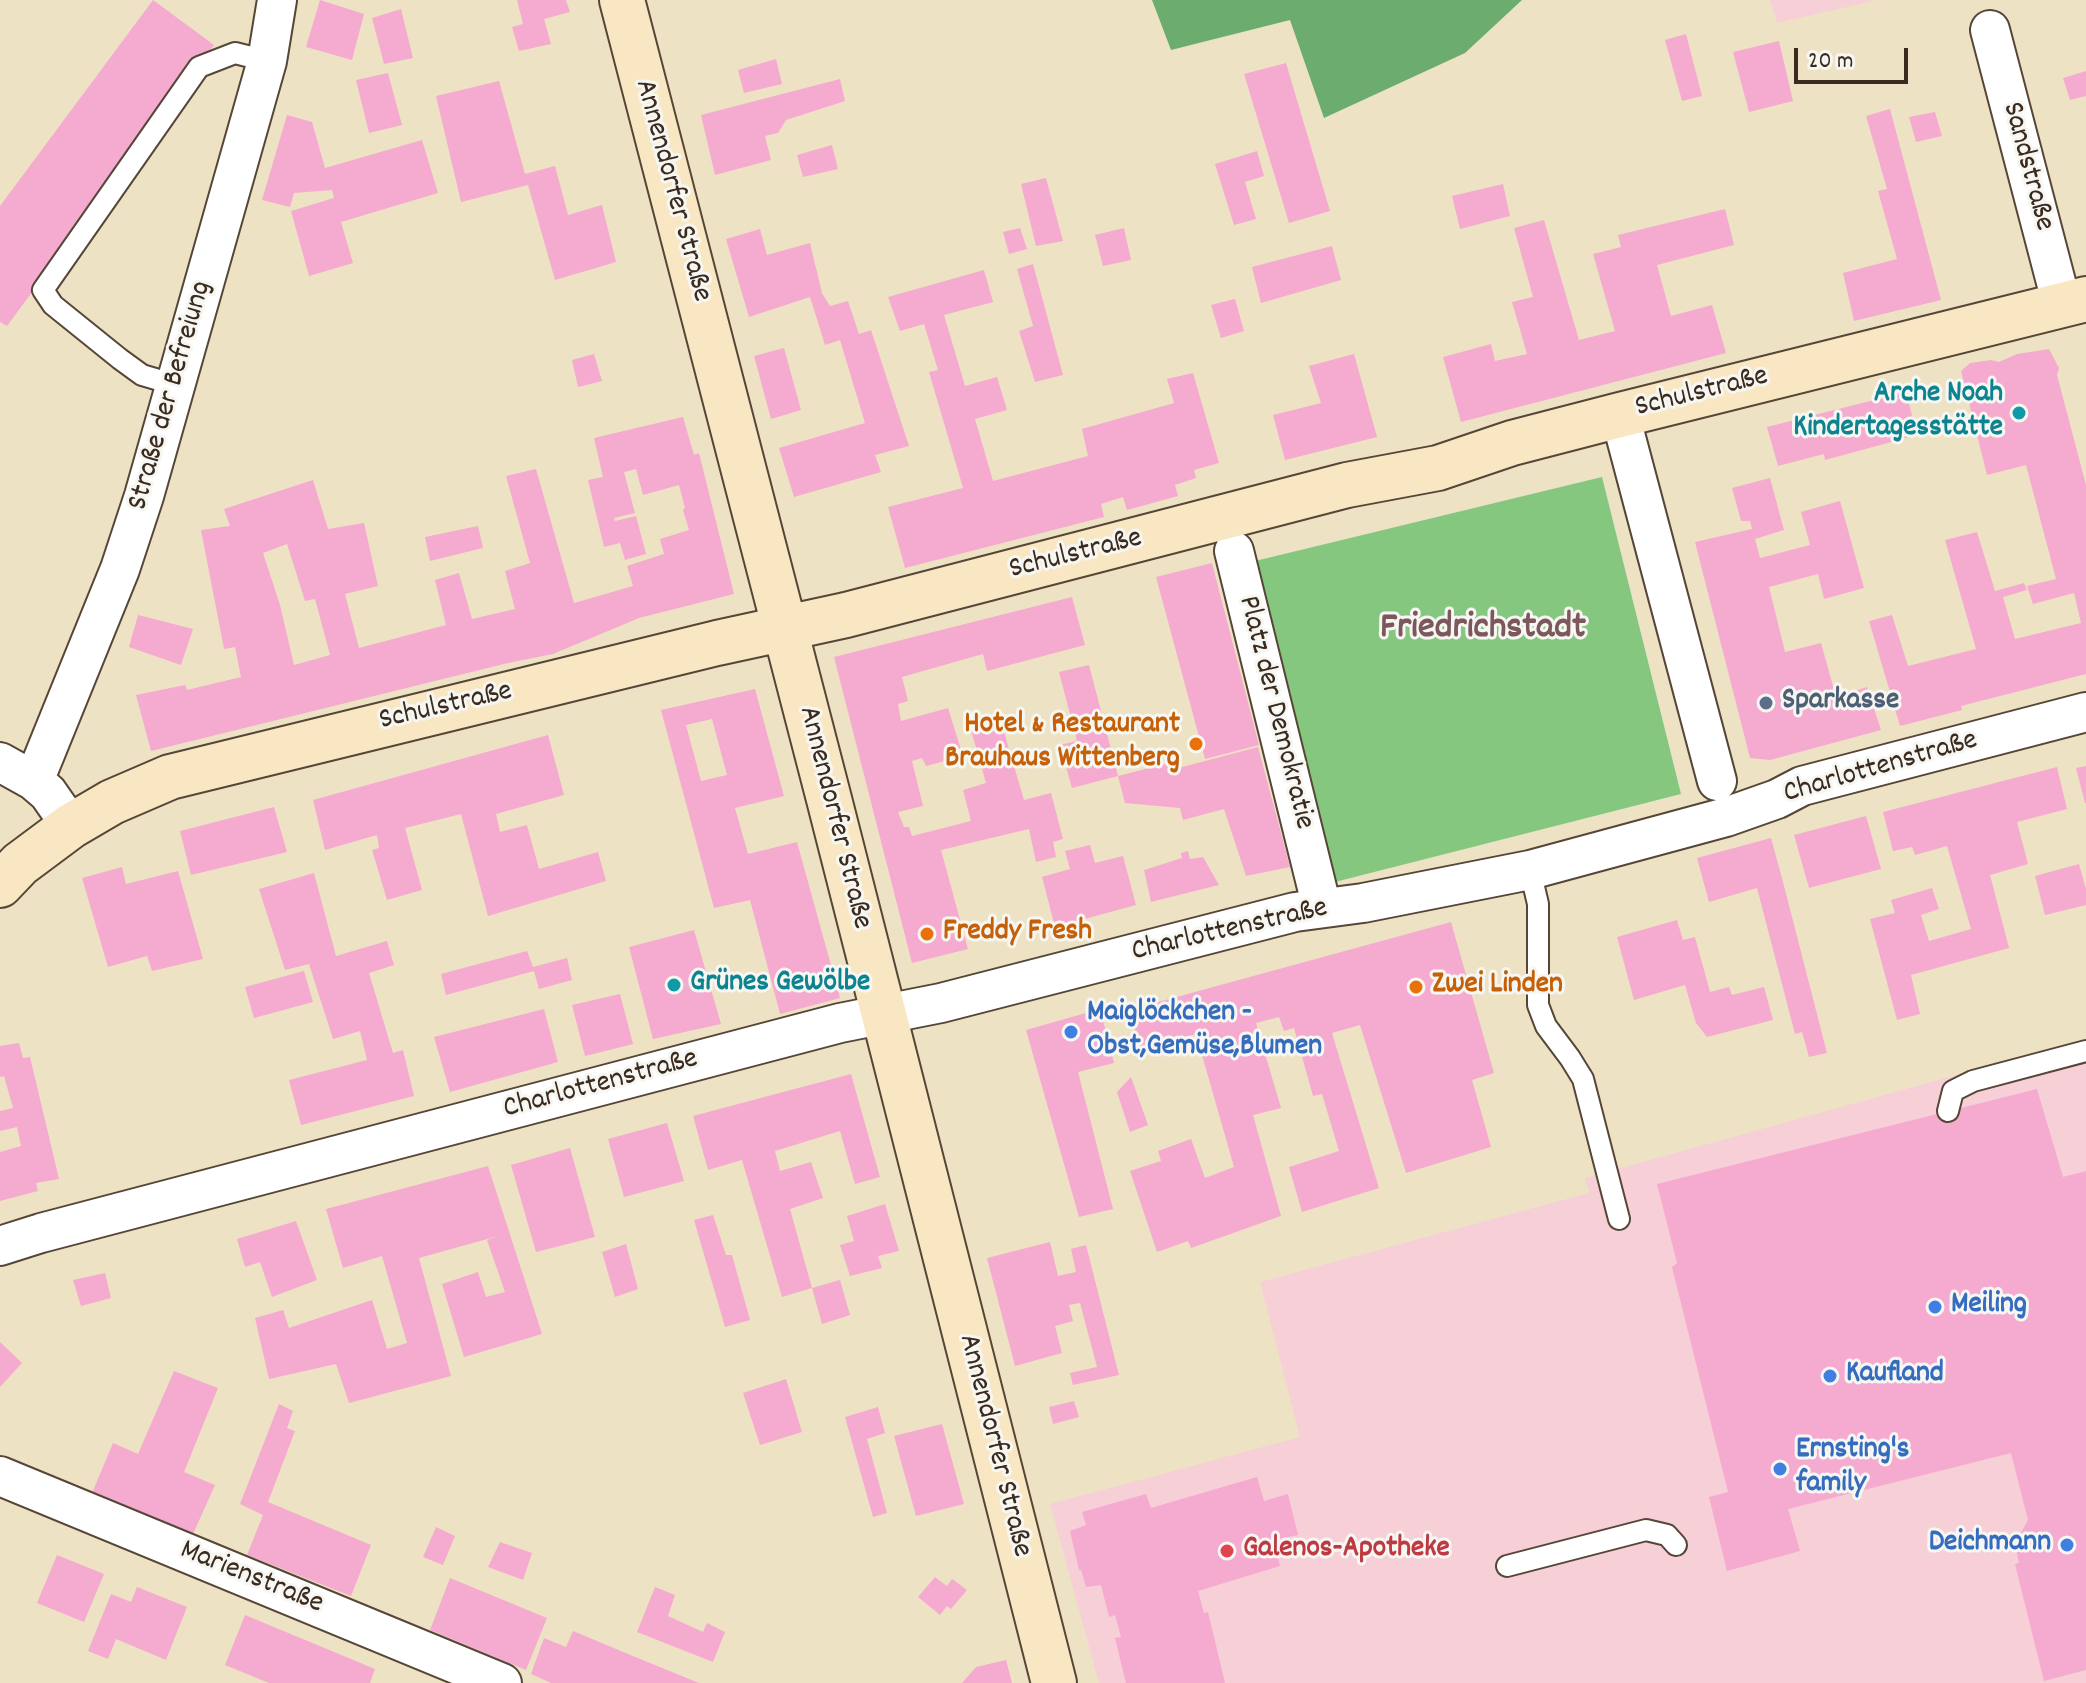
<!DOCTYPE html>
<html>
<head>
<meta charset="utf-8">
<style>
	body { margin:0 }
	#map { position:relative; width:2086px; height:1683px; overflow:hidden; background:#eee2c5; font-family:Dekko,sans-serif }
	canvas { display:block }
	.scale { position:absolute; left:1794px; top:48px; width:114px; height:36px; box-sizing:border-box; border:4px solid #3b2a1e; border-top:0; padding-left:10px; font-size:24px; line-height:28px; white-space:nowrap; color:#3b2a1e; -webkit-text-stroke:6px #f6f6f2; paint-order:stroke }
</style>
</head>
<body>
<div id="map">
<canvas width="2086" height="1683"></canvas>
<div class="scale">20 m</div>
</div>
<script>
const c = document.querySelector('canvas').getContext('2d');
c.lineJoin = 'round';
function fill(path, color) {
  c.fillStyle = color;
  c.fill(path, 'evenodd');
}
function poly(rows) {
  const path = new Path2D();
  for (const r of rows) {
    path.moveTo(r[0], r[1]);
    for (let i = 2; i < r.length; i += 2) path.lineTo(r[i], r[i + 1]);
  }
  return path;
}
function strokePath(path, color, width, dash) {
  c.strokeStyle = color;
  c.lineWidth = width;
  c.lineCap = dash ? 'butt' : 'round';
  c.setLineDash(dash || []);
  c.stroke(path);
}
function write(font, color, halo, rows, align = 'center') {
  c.font = font + ' Dekko,sans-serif';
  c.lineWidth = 6;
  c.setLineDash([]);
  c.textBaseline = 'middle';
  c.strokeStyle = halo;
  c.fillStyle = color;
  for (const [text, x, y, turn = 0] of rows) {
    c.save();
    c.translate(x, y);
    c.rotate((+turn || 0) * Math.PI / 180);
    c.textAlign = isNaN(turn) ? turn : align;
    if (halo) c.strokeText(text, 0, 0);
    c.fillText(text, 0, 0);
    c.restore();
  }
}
const built = poly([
	[1770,0,1877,0,1777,23],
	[2086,1039,2086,1683,1099,1683,1050,1504,1300,1437,1260,1282,1589,1193,1585,1178]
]);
const green = poly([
	[1602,477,1681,794,1331,883,1251,562]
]);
const forest = poly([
	[1152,0,1522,0,1465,53,1324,118,1290,20,1171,50]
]);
const building = poly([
	[153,0,214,45,7,326,0,322,0,206],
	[320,0,364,14,352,60,306,47],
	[517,0,566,0,570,12,544,19,551,44,519,51,512,27,523,24],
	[401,9,413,58,384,64,372,18],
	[1686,34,1702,96,1682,101,1665,40],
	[1779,41,1793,101,1749,112,1733,52],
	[776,59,782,84,744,93,738,70],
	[1286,63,1330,211,1289,223,1244,74],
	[2086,71,2086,96,2070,100,2063,78],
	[388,73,402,125,369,133,356,80],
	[840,79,845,101,786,120,778,133,765,136,771,160,715,175,701,115],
	[499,81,525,174,555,166,568,215,602,205,616,262,555,280,528,185,461,202,436,96],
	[1890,109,1941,300,1854,321,1843,273,1897,259,1878,191,1887,189,1866,116],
	[1935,112,1942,136,1916,142,1909,117],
	[287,115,312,122,325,168,422,140,438,193,341,222,353,263,309,276,291,211,334,198,332,190,294,193,290,207,262,200],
	[832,145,838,169,803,177,797,155],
	[1257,151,1264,176,1245,182,1256,219,1234,225,1215,164],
	[1046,178,1063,241,1036,246,1021,184],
	[1503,184,1510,216,1460,229,1452,196],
	[1725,209,1734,245,1657,265,1671,316,1712,305,1726,353,1461,422,1443,357,1491,344,1495,361,1527,354,1512,302,1533,297,1514,228,1544,220,1579,340,1615,331,1593,254,1621,247,1618,235],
	[1020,228,1027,249,1009,254,1003,232],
	[1124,228,1131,260,1103,266,1095,235],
	[760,229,767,255,810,243,822,293,830,306,848,301,859,334,871,330,909,446,875,455,881,472,794,497,779,448,865,423,840,340,825,345,810,297,749,317,726,239],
	[1332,246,1341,280,1261,303,1252,267],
	[1033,264,1063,375,1035,382,1019,331,1033,326,1017,269],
	[984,270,993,302,944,315,965,386,997,377,1007,410,975,419,993,481,1088,456,1082,429,1174,403,1167,379,1193,373,1219,463,1194,470,1196,478,1175,485,1178,496,1127,510,1123,497,1101,504,1104,517,905,568,888,507,963,488,929,372,938,370,924,324,900,331,888,297],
	[1235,299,1244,331,1221,338,1211,305],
	[784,348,801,410,771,419,754,356],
	[2049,349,2059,368,2057,375,2086,485,2086,674,1961,706,1962,710,1900,726,1869,621,1892,615,1908,666,1976,649,1945,540,1977,532,1995,591,2024,583,2027,590,2003,597,2015,639,2081,623,2074,593,2033,604,2027,586,2056,579,2026,465,1987,475,1961,371,1970,363,1991,360,1999,362,2017,354],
	[594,354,602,381,578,387,572,360],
	[1354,354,1377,437,1285,460,1273,415,1321,403,1309,366],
	[1906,392,1917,435,1825,460,1824,454,1778,466,1767,427],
	[683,417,694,455,699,453,734,594,639,618,553,654,508,663,151,751,136,695,185,685,187,690,241,677,235,647,224,649,201,530,230,526,224,509,313,480,328,529,364,523,378,586,345,594,359,648,446,625,435,580,459,573,472,619,515,609,505,571,530,563,506,476,536,469,574,603,633,586,627,566,664,554,660,539,689,530,683,510,685,508,679,485,643,495,636,469,624,472,635,513,614,518,615,521,636,516,646,554,625,560,620,543,604,547,588,480,603,477,594,438],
	[287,544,305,601,315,599,330,655,294,665,280,605,263,553],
	[1770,478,1784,530,1755,539,1760,558,1810,545,1801,512,1840,501,1864,588,1824,599,1818,574,1769,587,1785,652,1821,643,1836,697,1867,687,1881,730,1770,760,1750,758,1695,542,1752,529,1750,521,1741,521,1732,488],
	[478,526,483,548,430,561,425,537],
	[1212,563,1259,745,1205,759,1156,577],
	[1072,597,1085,645,987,671,983,654,902,677,908,701,898,704,901,721,948,708,963,756,926,766,922,758,912,761,923,806,898,812,904,827,909,827,912,836,971,821,963,790,986,783,971,730,1001,722,1024,800,1051,793,1063,839,1053,842,1056,857,1036,862,1029,829,941,850,968,949,912,963,834,657],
	[138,615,193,629,181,665,129,647],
	[1089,665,1118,776,1072,788,1060,745,1077,741,1059,672],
	[755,689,784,796,735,808,748,854,797,842,840,998,780,1014,750,900,714,908,661,710],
	[712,719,727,775,701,781,686,725],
	[548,735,564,795,496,814,500,832,527,825,539,869,598,852,606,881,488,916,461,814,405,828,422,890,387,900,372,850,379,848,377,835,325,850,313,800],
	[1258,747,1290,867,1246,876,1224,809,1183,820,1180,808,1125,803,1118,776,1169,763,1171,770],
	[2086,766,2086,803,2085,803,2076,768],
	[2057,767,2067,809,2017,822,2028,864,1990,875,2009,948,1911,975,1920,1014,1897,1020,1870,919,1895,913,1891,900,1932,888,1939,909,1921,915,1929,941,1971,929,1947,846,1915,855,1912,847,1893,851,1883,812],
	[274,807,287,852,191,875,180,831],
	[1866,816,1881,869,1809,888,1794,835],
	[1771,838,1783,882,1827,1053,1809,1057,1802,1032,1795,1034,1757,888,1709,902,1697,858],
	[1090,845,1095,863,1123,856,1136,905,1055,927,1042,877,1070,869,1065,851],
	[1188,851,1190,859,1203,857,1219,885,1151,902,1144,870,1182,858,1181,853],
	[2079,864,2086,889,2086,905,2045,915,2035,876],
	[122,867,126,884,178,871,203,959,152,971,147,956,108,967,82,878],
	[314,873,336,956,387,941,394,965,369,973,393,1053,403,1050,414,1096,301,1125,289,1080,367,1060,360,1031,333,1039,309,964,285,970,259,889],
	[1677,920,1683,940,1695,937,1710,992,1729,987,1732,995,1764,987,1773,1020,1707,1037,1696,1023,1685,985,1634,1000,1617,937],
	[1451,922,1494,1073,1472,1080,1491,1147,1406,1173,1360,1025,1332,1033,1379,1188,1302,1212,1289,1167,1339,1151,1322,1094,1313,1096,1294,1028,1284,1031,1279,1017,1256,1023,1281,1108,1253,1115,1281,1216,1191,1248,1188,1241,1157,1252,1130,1171,1161,1161,1158,1151,1191,1139,1205,1178,1234,1167,1196,1034,1141,1050,1129,1010],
	[694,930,721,1024,653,1039,629,947],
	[527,951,533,967,567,958,572,980,539,989,534,971,446,995,441,974],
	[304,971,313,1002,254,1018,245,987],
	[620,994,633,1044,585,1056,572,1005],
	[544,1009,558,1062,450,1092,434,1037],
	[1100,1009,1114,1063,1078,1072,1113,1209,1079,1217,1026,1030],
	[19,1043,23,1058,30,1057,59,1179,36,1183,38,1191,0,1201,0,1152,21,1146,17,1127,0,1131,0,1111,13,1108,4,1076,0,1077,0,1046],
	[851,1074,880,1177,855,1184,840,1131,775,1151,780,1171,811,1162,823,1198,790,1209,812,1288,840,1280,850,1315,822,1324,812,1288,782,1297,742,1160,708,1170,693,1116],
	[1131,1077,1148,1125,1130,1132,1117,1092],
	[2037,1089,2063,1177,2086,1171,2086,1670,2044,1681,2015,1564,2019,1563,2015,1544,2028,1520,2011,1453,1788,1509,1800,1551,1727,1571,1709,1497,1728,1492,1672,1267,1677,1263,1657,1184],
	[667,1123,684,1181,624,1197,608,1139],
	[570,1148,595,1237,536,1252,511,1165],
	[488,1166,542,1334,464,1357,442,1284,478,1272,486,1297,505,1292,487,1240,498,1236,419,1258,451,1376,349,1403,336,1364,269,1379,255,1318,283,1310,289,1328,372,1300,387,1349,407,1343,382,1256,343,1268,326,1209],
	[885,1204,899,1251,878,1256,882,1268,850,1276,840,1245,854,1241,847,1216],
	[713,1215,726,1255,732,1255,750,1320,725,1327,694,1220],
	[296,1221,317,1280,272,1297,260,1262,245,1267,237,1239],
	[1050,1242,1058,1276,1076,1272,1071,1249,1086,1245,1119,1375,1073,1385,1070,1373,1097,1367,1080,1303,1069,1305,1073,1321,1055,1326,1062,1353,1015,1366,987,1258],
	[626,1244,638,1289,615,1297,602,1252],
	[105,1273,111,1298,81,1306,73,1280],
	[0,1342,22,1363,0,1387],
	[174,1371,218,1388,184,1472,215,1485,193,1534,92,1493,113,1443,138,1454],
	[786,1379,802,1432,760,1445,743,1393],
	[1074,1401,1079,1417,1053,1424,1049,1407],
	[279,1404,293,1411,287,1428,295,1431,268,1502,371,1545,351,1596,247,1555,263,1515,240,1504],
	[878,1407,885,1433,867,1439,887,1513,873,1517,845,1417],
	[942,1424,964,1504,916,1516,894,1436],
	[1257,1477,1264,1501,1288,1494,1298,1535,1274,1540,1280,1566,1198,1591,1204,1613,1208,1612,1225,1683,1126,1683,1115,1638,1121,1637,1115,1615,1109,1617,1101,1585,1086,1587,1081,1570,1079,1570,1070,1531,1086,1525,1082,1512,1146,1494,1151,1508],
	[436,1527,455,1536,443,1565,423,1557],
	[500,1542,532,1553,523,1580,488,1567],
	[57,1555,104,1574,84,1622,37,1603],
	[935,1577,947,1586,952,1579,967,1590,951,1609,947,1606,940,1615,918,1597],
	[450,1578,547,1618,526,1670,430,1630],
	[137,1587,187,1607,166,1660,116,1639,108,1659,88,1651,111,1594,131,1602],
	[655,1587,675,1595,668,1616,703,1632,707,1623,725,1632,713,1662,637,1632],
	[245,1615,375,1669,370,1683,269,1683,225,1665],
	[573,1631,645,1661,699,1683,551,1683,531,1674,544,1638,566,1647],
	[1006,1660,1012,1683,962,1683,976,1667]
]);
const lane = poly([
	[176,385,142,375,120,359,53,305,43,290,199,67,235,53,267,61],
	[1530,870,1538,904,1538,1005,1546,1026,1570,1058,1583,1079,1619,1219],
	[1948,1111,1953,1091,1973,1081,2086,1051],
	[1507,1566,1646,1530,1667,1535,1676,1545]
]);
const street = poly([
	[1990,30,2062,305],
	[1620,415,1717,781],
	[1234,551,1322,908],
	[0,762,34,781,48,793,71,826],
	[34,781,120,569,144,496,267,61,277,0],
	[0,1246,41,1233,840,1023,941,1003,1295,912,1363,903,1530,870,1726,817,1777,799,1802,786,2086,712],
	[0,1476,502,1683]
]);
const secondary = poly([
	[622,0,829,799,1054,1683],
	[0,885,20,864,71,826,112,802,170,777,717,643,846,615,1347,485,1438,468,1512,443,1620,415,2086,299]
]);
const markers = [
	[2019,413,8,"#0f9aa8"],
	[1766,703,8,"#5c6f8a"],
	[1196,744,8,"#e8710a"],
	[927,934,8,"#e8710a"],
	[674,985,8,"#0f9aa8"],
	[1416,987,8,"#e8710a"],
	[1071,1032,8,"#3f7fe0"],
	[1935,1307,8,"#3f7fe0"],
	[1830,1376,8,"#3f7fe0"],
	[1780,1469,8,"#3f7fe0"],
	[2067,1545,8,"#3f7fe0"],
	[1227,1551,8,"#e0444e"]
];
const streetNames = [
	["Sandstraße",2026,167,75],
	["Annendorfer Straße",671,191,75],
	["Schulstraße",1702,394,-14],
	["Straße der Befreiung",172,396,-74],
	["Schulstraße",1076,556,-14],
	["Schulstraße",446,708,-13],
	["Platz der Demokratie",1274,713,76],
	["Charlottenstraße",1881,769,-16],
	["Annendorfer Straße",833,818,76],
	["Charlottenstraße",1230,932,-13],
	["Charlottenstraße",601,1086,-15],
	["Annendorfer Straße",993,1446,76],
	["Marienstraße",251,1579,22]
];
const cultureNames = [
	["Arche Noah",2003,396],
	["Kindertagesstätte",2003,430],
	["Grünes Gewölbe",690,985,"left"]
];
const serviceNames = [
	["Sparkasse",1782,703]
];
const foodNames = [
	["Hotel & Restaurant",1180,727,"right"],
	["Brauhaus Wittenberg",1180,761,"right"],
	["Freddy Fresh",943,934],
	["Zwei Linden",1432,987]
];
const shopNames = [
	["Maiglöckchen -",1087,1015],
	["Obst,Gemüse,Blumen",1087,1049],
	["Meiling",1951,1307],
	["Kaufland",1846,1376],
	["Ernsting's",1796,1452],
	["family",1796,1486],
	["Deichmann",2051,1545,"right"]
];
const healthNames = [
	["Galenos-Apotheke",1243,1551]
];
const districtNames = [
	["Friedrichstadt",1483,631]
];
fill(built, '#f6cfd7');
fill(green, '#85c77f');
fill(forest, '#6cac6e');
fill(building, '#f5aacf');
strokePath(lane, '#564637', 24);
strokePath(street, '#564637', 42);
strokePath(secondary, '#564637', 48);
strokePath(lane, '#fff', 20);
strokePath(street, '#fff', 38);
strokePath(secondary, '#f9e7c3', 44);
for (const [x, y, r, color] of markers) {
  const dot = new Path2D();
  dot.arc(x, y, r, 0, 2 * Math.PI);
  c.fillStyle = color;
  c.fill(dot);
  strokePath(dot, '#f6f6f2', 3);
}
write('30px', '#3b2a1e', '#f6f6f2', streetNames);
write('bold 30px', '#0d838f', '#f6f6f2', cultureNames, 'right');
write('bold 30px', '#4e5e75', '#f6f6f2', serviceNames, 'left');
write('bold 30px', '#c56008', '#f6f6f2', foodNames, 'left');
write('bold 30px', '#366cbe', '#f6f6f2', shopNames, 'left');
write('bold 30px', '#be3a42', '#f6f6f2', healthNames, 'left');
write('bold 38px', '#7c575c', '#f6f6f2', districtNames);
</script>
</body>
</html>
